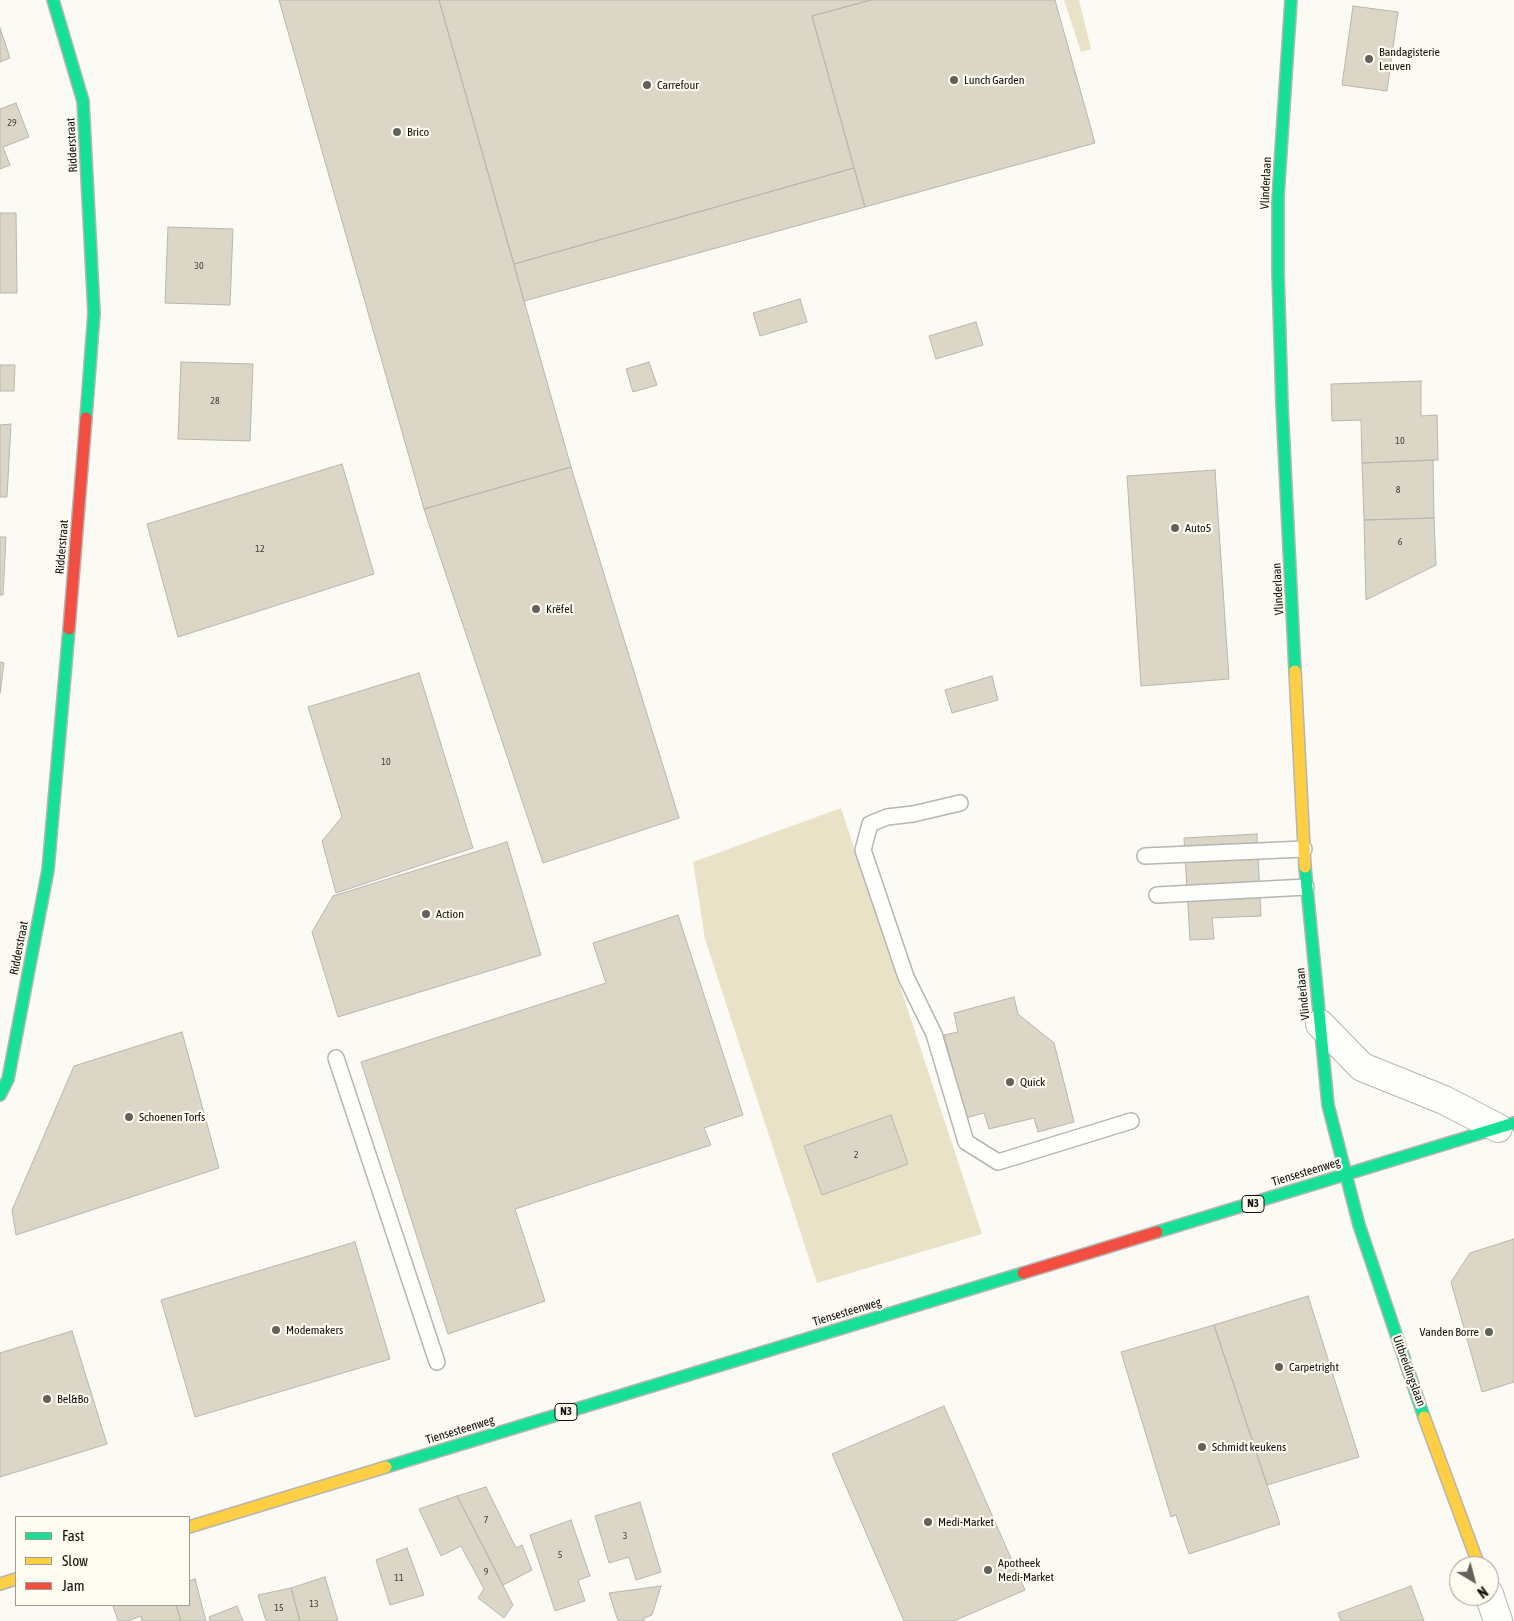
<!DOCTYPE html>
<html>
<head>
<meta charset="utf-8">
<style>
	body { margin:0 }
	#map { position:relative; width:1514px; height:1621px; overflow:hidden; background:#fbfaf4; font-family:"Asap Condensed",sans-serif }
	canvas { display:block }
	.legend { position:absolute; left:15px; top:1516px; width:175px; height:90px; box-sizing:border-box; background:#fefbf1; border:1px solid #9e9c94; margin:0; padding:6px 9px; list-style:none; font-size:15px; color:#0f0e09 }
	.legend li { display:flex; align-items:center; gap:10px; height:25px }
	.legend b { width:25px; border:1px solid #9e9c94 }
	.north { position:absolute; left:1449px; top:1556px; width:50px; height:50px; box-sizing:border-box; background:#fefbf1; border:1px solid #9e9c94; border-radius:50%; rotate:143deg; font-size:14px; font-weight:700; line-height:20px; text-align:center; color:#0f0e09 }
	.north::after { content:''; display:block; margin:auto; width:18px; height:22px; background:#62615b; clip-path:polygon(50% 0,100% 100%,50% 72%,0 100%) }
</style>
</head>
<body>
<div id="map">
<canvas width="1514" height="1621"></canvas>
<ul class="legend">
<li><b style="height:6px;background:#16e098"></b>Fast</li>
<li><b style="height:6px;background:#ffcf43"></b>Slow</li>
<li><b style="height:6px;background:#f24e42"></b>Jam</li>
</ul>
<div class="north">N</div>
</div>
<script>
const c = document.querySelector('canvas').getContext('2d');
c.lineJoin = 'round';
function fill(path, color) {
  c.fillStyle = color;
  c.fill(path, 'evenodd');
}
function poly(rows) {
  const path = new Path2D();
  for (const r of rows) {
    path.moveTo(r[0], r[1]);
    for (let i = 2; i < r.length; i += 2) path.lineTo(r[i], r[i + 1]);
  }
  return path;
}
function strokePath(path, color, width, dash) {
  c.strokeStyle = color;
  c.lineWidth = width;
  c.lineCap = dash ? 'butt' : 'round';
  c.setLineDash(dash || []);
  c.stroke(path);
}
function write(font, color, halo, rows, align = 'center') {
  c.font = font + ' "Asap Condensed",sans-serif';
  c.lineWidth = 4.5;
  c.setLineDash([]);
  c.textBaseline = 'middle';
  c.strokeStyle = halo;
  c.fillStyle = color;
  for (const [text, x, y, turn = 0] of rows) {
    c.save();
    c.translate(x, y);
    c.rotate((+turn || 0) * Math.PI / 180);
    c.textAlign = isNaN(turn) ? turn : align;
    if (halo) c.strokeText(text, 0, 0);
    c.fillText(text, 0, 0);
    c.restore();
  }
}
const green = poly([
	[1064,0,1079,0,1091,49,1081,52],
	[841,808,982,1234,817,1283,705,939,693,862]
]);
const building = poly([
	[279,0,439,0,571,467,424,509,279,0],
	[439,0,871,0,812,16,854,168,514,264,439,0],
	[871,0,1055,0,1095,143,865,207,812,16,871,0],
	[1353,6,1398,12,1387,91,1342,85,1353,6],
	[0,28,10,58,0,62,0,28],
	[16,103,29,137,3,147,10,165,0,169,0,109,16,103],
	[854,168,865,207,524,301,514,264,854,168],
	[0,213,16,213,17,293,0,293,0,213],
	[168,227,233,229,230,305,165,303,168,227],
	[800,299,807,322,760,336,753,313,800,299],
	[976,322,983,345,936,359,929,336,976,322],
	[181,362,253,364,250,441,178,439,181,362],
	[649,362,657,385,633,392,626,369,649,362],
	[0,365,15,365,14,391,0,391,0,365],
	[1421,381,1421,416,1437,415,1438,460,1362,463,1361,420,1332,421,1331,384,1421,381],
	[11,424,7,497,0,497,0,425,11,424],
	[1433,460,1434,518,1364,520,1362,463,1433,460],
	[342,464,374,574,178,637,147,524,342,464],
	[571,467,679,818,543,863,424,509,571,467],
	[1215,470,1229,679,1141,686,1127,476,1215,470],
	[1434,518,1436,565,1366,600,1364,520,1434,518],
	[0,537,6,537,3,595,0,595,0,537],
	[0,662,4,663,0,693,0,662],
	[419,673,473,848,336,893,322,841,342,817,308,707,419,673],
	[992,676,998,700,952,713,945,690,992,676],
	[1257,834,1261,916,1212,918,1214,939,1190,940,1184,838,1257,834],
	[507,842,541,955,338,1017,312,932,333,896,507,842],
	[678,915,743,1115,704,1128,711,1145,515,1209,545,1301,448,1334,361,1062,606,983,593,943,678,915],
	[1014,997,1018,1014,1054,1043,1074,1122,1038,1132,1034,1118,989,1129,984,1113,966,1118,944,1035,958,1032,954,1013,1014,997],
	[182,1032,219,1168,16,1235,12,1210,74,1066,182,1032],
	[891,1115,908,1164,822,1195,804,1146,891,1115],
	[1514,1239,1514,1382,1482,1392,1451,1282,1470,1253,1514,1239],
	[355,1242,390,1359,195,1417,161,1300,355,1242],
	[1308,1296,1359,1457,1267,1485,1214,1325,1308,1296],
	[1214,1325,1280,1524,1189,1554,1176,1515,1171,1517,1121,1352,1214,1325],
	[72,1331,107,1444,0,1477,0,1353,72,1331],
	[944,1406,1025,1590,954,1621,904,1621,832,1454,944,1406],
	[486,1487,516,1548,522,1545,532,1570,503,1585,457,1496,486,1487],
	[457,1496,513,1605,504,1618,478,1598,484,1589,461,1546,441,1556,419,1509,457,1496],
	[640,1502,661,1572,636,1580,629,1557,609,1563,595,1516,640,1502],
	[571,1520,590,1576,578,1580,585,1601,555,1611,530,1535,571,1520],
	[407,1548,424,1595,390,1605,376,1560,407,1548],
	[325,1577,338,1621,300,1621,291,1588,325,1577],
	[195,1579,206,1621,181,1621,176,1605,189,1605,189,1581,195,1579],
	[661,1586,652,1615,644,1618,644,1621,618,1621,609,1593,661,1586],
	[1411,1586,1424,1621,1341,1621,1338,1613,1411,1586],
	[291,1588,300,1621,266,1621,258,1595,291,1588],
	[115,1605,176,1605,181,1621,142,1621,141,1616,128,1621,118,1621,113,1606,115,1605],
	[237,1606,243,1621,210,1621,209,1617,237,1606]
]);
const lane = poly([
	[960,803,913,814,887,817,870,824,863,850,906,977,934,1034,966,1142,998,1162,1131,1121],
	[1145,856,1304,849],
	[1157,895,1306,887],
	[336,1058,437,1362]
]);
const street = poly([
	[1320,1024,1362,1067,1444,1100,1498,1128],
	[1489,1594,1498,1621]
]);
const fast = poly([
	[53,0,83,101,94,313,86,418],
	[1291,0,1278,196,1278,271,1282,405,1295,671],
	[1305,867,1328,1105,1359,1225,1424,1417],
	[0,1095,8,1079,48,870,69,629],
	[1157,1232,1514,1123],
	[386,1467,1023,1273]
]);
const slow = poly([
	[1295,671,1305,867],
	[1424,1417,1479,1566],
	[189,1527,386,1467],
	[0,1584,16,1579]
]);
const jam = poly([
	[69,629,86,418],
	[1023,1273,1157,1232]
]);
const markers = [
	[1369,59,5,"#62615b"],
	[954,80,5,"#62615b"],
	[647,85,5,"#62615b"],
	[397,132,5,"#62615b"],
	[1175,528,5,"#62615b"],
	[536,609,5,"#62615b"],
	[426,914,5,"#62615b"],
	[1010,1082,5,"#62615b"],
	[129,1117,5,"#62615b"],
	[276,1330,5,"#62615b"],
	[1489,1332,5,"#62615b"],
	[1279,1367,5,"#62615b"],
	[47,1399,5,"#62615b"],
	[1202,1447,5,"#62615b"],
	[928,1522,5,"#62615b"],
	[988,1570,5,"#62615b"]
];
const numberNames = [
	["29",12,123],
	["30",199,266],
	["28",215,401],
	["10",1400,441],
	["8",1398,490],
	["6",1400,542],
	["12",260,549],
	["10",386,762],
	["2",856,1155],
	["7",486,1520],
	["3",625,1536],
	["5",560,1555],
	["9",486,1572],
	["11",399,1578],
	["13",314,1604],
	["15",279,1608]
];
const shields = [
	[1253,1204,22],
	[566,1412,22]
];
const shieldNames = [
	["N3",1253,1204],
	["N3",566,1412]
];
const poiNames = [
	["Bandagisterie",1379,52],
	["Leuven",1379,66],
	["Lunch Garden",964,80],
	["Carrefour",657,85],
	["Brico",407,132],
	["Auto5",1185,528],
	["Krëfel",546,609],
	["Action",436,914],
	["Quick",1020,1082],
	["Schoenen Torfs",139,1117],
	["Modemakers",286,1330],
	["Vanden Borre",1479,1332,"right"],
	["Carpetright",1289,1367],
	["Bel&Bo",57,1399],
	["Schmidt keukens",1212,1447],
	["Medi-Market",938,1522],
	["Apotheek",998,1563],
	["Medi-Market",998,1577]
];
const streetNames = [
	["Ridderstraat",72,145,-93],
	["Vlinderlaan",1266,183,-87],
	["Ridderstraat",62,547,-85],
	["Vlinderlaan",1278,589,-93],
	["Ridderstraat",19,948,-79],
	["Vlinderlaan",1303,994,-96],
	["Tiensesteenweg",1306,1172,-17],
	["Tiensesteenweg",847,1312,-17],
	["Uitbreidingslaan",1409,1371,70],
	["Tiensesteenweg",460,1430,-17]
];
fill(green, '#eae2c7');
fill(building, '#dbd6c6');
strokePath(building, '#b7b6b1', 1);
strokePath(lane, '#b6b5b0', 18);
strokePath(street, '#b6b5b0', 30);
strokePath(fast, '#b6b5b0', 14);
strokePath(slow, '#b6b5b0', 14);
strokePath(jam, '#b6b5b0', 14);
strokePath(lane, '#fefefd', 15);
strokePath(street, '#fefefd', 28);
strokePath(fast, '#16e098', 11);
strokePath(slow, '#ffcf43', 11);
strokePath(jam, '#f24e42', 11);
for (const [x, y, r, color] of markers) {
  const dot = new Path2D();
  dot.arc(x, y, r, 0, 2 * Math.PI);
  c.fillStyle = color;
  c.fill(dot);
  strokePath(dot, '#fefbf1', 2);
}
write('10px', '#424038', null, numberNames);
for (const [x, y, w] of shields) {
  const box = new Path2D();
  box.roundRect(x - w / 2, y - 8.5, w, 17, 4);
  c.fillStyle = '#fefbf1';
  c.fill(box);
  strokePath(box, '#0f0e09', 1);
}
write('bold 11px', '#0f0e09', null, shieldNames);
write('12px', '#0f0e09', '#fefbf1', poiNames, 'left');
write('12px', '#0f0e09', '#fefbf1', streetNames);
</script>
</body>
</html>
